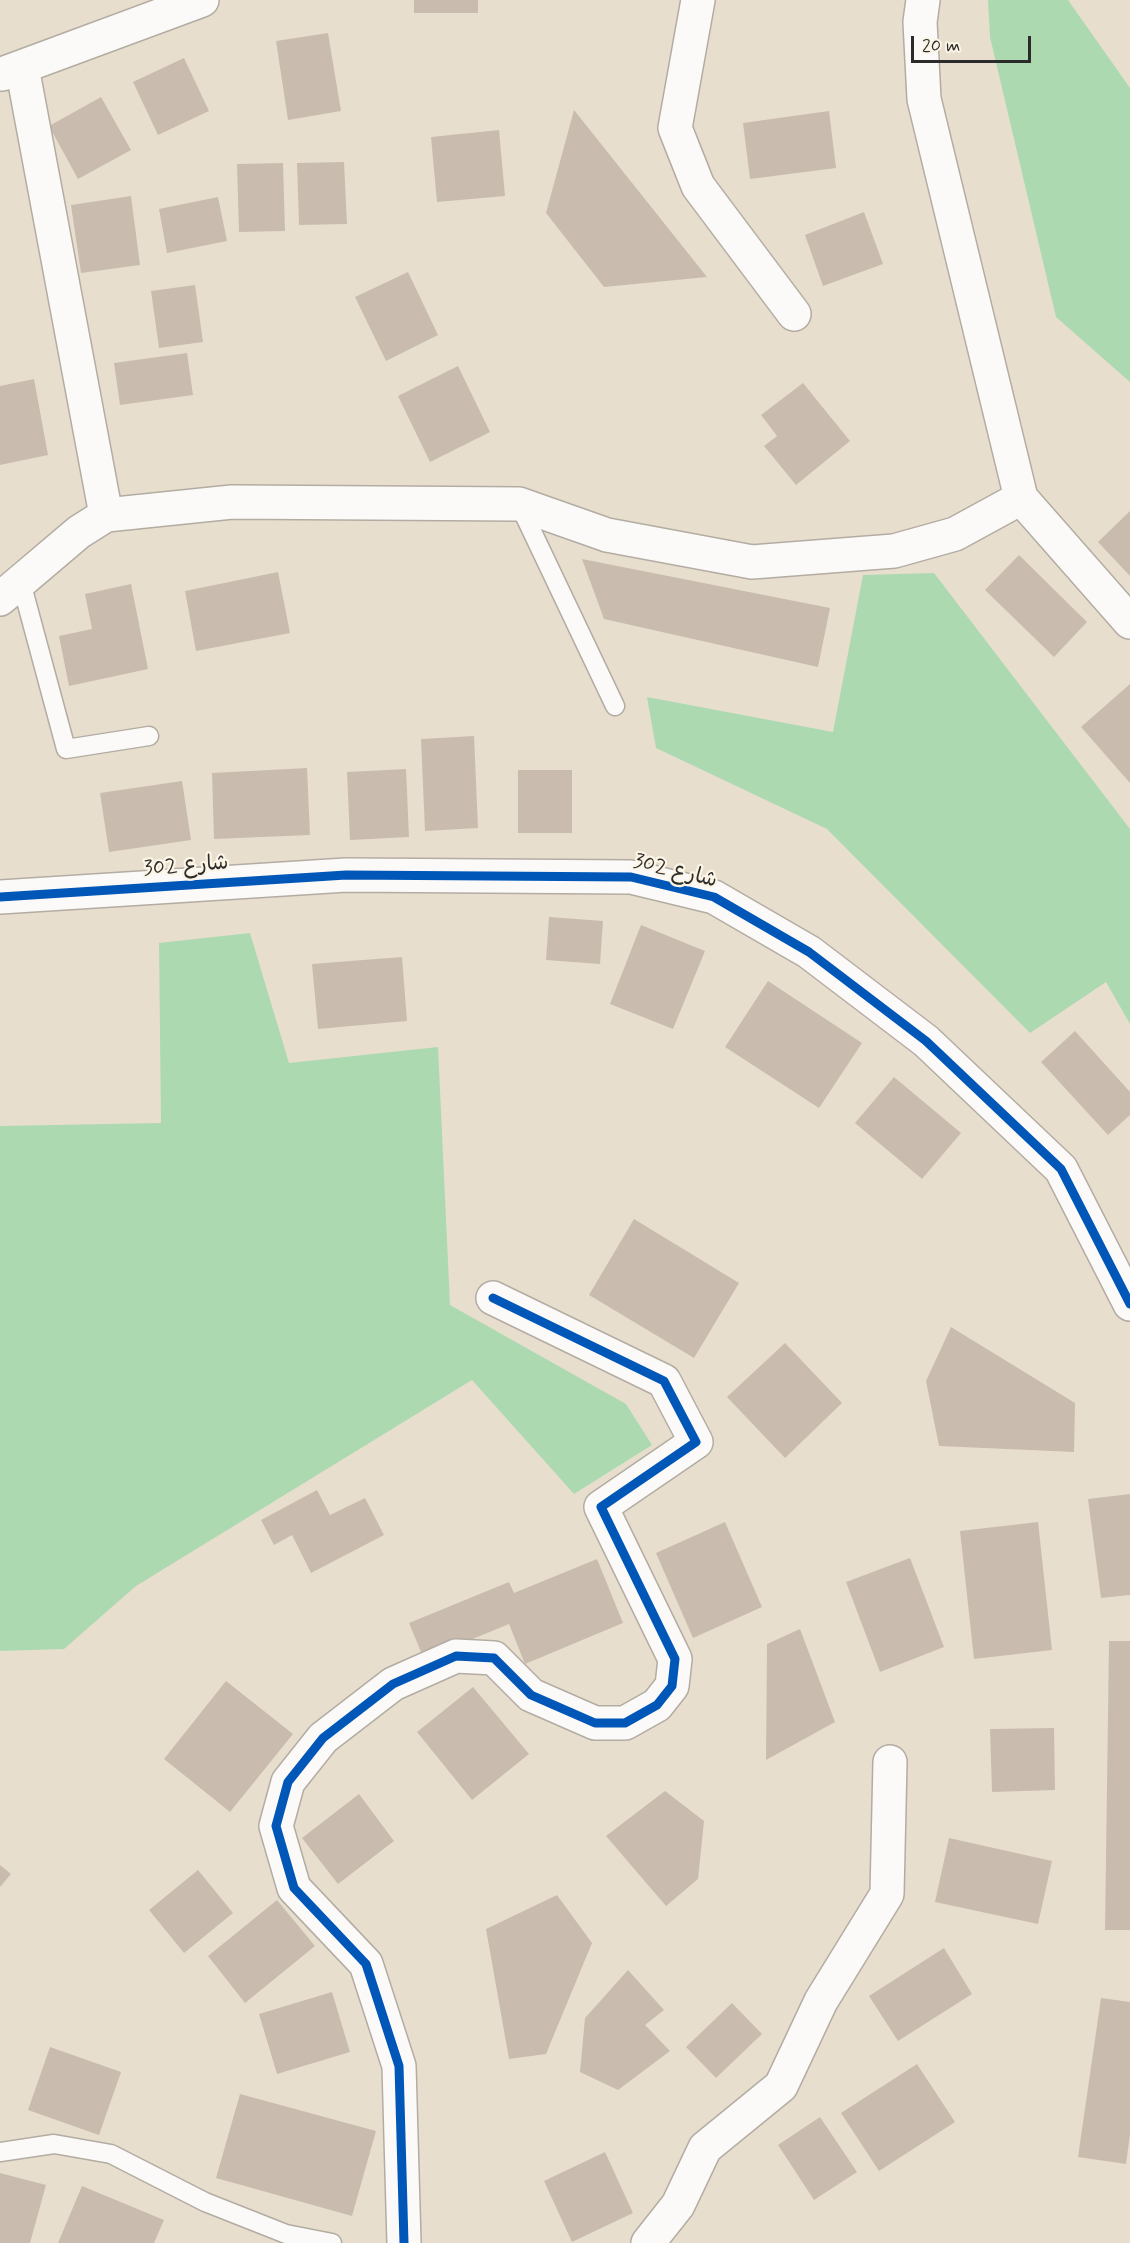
<!DOCTYPE html>
<html>
<head>
<meta charset="utf-8">
<style>
	body { margin:0 }
	#map { position:relative; width:1130px; height:2243px; overflow:hidden; background:#e8dece; font-family:Mynerve,sans-serif }
	canvas { display:block }
	.scale { position:absolute; left:911px; top:36px; width:120px; height:27px; box-sizing:border-box; border:3px solid #2b2b2b; border-top:0; padding-left:8px; font-size:18px; line-height:21px; white-space:nowrap; color:#2b2b2b; -webkit-text-stroke:4px #fcf5e5; paint-order:stroke }
</style>
</head>
<body>
<div id="map">
<canvas width="1130" height="2243"></canvas>
<div class="scale">20 m</div>
</div>
<script>
const c = document.querySelector('canvas').getContext('2d');
c.lineJoin = 'round';
function fill(path, color) {
  c.fillStyle = color;
  c.fill(path, 'evenodd');
}
function poly(rows) {
  const path = new Path2D();
  for (const r of rows) {
    path.moveTo(r[0], r[1]);
    for (let i = 2; i < r.length; i += 2) path.lineTo(r[i], r[i + 1]);
  }
  return path;
}
function strokePath(path, color, width, dash) {
  c.strokeStyle = color;
  c.lineWidth = width;
  c.lineCap = dash ? 'butt' : 'round';
  c.setLineDash(dash || []);
  c.stroke(path);
}
function write(font, color, halo, rows, align = 'center') {
  c.font = font + ' Mynerve,"Playpen Sans Arabic",sans-serif';
  c.lineWidth = 4.5;
  c.setLineDash([]);
  c.textBaseline = 'middle';
  c.strokeStyle = halo;
  c.fillStyle = color;
  for (const [text, x, y, turn = 0] of rows) {
    c.save();
    c.translate(x, y);
    c.rotate((+turn || 0) * Math.PI / 180);
    c.textAlign = isNaN(turn) ? turn : align;
    if (halo) c.strokeText(text, 0, 0);
    c.fillText(text, 0, 0);
    c.restore();
  }
}
const green = poly([
	[988,0,1068,0,1130,88,1130,382,1056,317,990,37],
	[934,573,1130,829,1130,1024,1106,982,1030,1033,827,829,656,748,647,697,833,732,863,575],
	[250,933,289,1063,438,1047,450,1305,626,1404,652,1445,574,1494,472,1380,136,1586,64,1649,0,1651,0,1126,161,1123,159,943]
]);
const building = poly([
	[414,0,478,0,478,13,414,13],
	[328,33,341,111,288,120,276,41],
	[184,58,209,111,158,135,133,82],
	[101,97,131,150,78,179,49,126],
	[574,110,707,277,604,287,546,213],
	[829,111,836,168,750,179,743,123],
	[499,130,505,196,437,202,431,137],
	[344,162,347,224,299,225,297,163],
	[283,163,285,231,239,232,237,164],
	[131,196,140,265,81,273,71,205],
	[218,197,227,241,167,253,159,209],
	[864,212,883,264,823,286,805,235],
	[408,272,438,335,386,361,355,297],
	[195,285,203,342,159,348,151,291],
	[187,353,193,395,120,405,114,363],
	[458,366,490,432,430,462,398,396],
	[34,379,48,455,0,465,0,386],
	[803,383,850,441,796,485,764,446,777,436,761,415],
	[1130,511,1130,576,1098,542],
	[1019,555,1087,622,1054,657,985,590],
	[582,559,830,608,818,667,604,619],
	[278,572,290,633,196,651,185,591],
	[131,584,148,669,69,686,59,636,92,629,85,594],
	[1130,684,1130,783,1081,727],
	[474,736,478,828,425,831,421,739],
	[307,768,310,835,214,839,212,773],
	[406,769,409,837,350,840,347,772],
	[518,770,572,770,572,833,518,833],
	[182,781,191,840,109,852,100,793],
	[549,917,603,921,600,964,546,960],
	[641,925,705,951,673,1029,610,1004],
	[402,957,407,1021,318,1029,312,964],
	[768,981,862,1043,819,1108,725,1047],
	[1075,1031,1130,1092,1130,1115,1108,1135,1041,1062],
	[894,1077,961,1133,922,1179,855,1123],
	[634,1219,739,1283,694,1358,589,1295],
	[951,1327,1075,1403,1074,1452,939,1446,926,1381],
	[785,1343,842,1403,785,1458,727,1397],
	[317,1490,330,1515,365,1498,384,1535,311,1573,292,1535,274,1545,261,1520],
	[1130,1494,1130,1595,1101,1598,1088,1499],
	[725,1522,762,1607,693,1638,656,1553],
	[1038,1522,1052,1650,974,1659,960,1531],
	[910,1558,944,1647,880,1672,846,1582],
	[597,1559,623,1623,525,1664,509,1624,424,1659,409,1623,509,1582,514,1593],
	[800,1629,835,1722,766,1760,767,1644],
	[1109,1641,1130,1641,1130,1930,1105,1930],
	[226,1681,293,1734,230,1812,164,1759],
	[473,1687,529,1754,472,1800,417,1732],
	[1054,1728,1055,1790,992,1792,990,1729],
	[665,1791,704,1821,698,1879,666,1906,606,1836],
	[359,1794,394,1841,338,1884,302,1838],
	[949,1838,1052,1861,1038,1924,935,1902],
	[0,1865,11,1874,0,1887],
	[198,1870,233,1913,184,1953,149,1910],
	[557,1895,592,1943,546,2054,509,2059,486,1929],
	[277,1900,315,1946,245,2003,208,1956],
	[944,1948,972,1994,898,2041,869,1996],
	[628,1970,664,2010,645,2025,670,2051,618,2090,580,2072,585,2018],
	[332,1992,350,2052,277,2074,259,2014],
	[1101,1998,1130,2002,1130,2134,1126,2164,1078,2157],
	[732,2003,762,2034,716,2078,686,2047],
	[50,2047,121,2072,99,2135,28,2110],
	[917,2064,955,2122,879,2171,841,2113],
	[240,2094,376,2131,352,2216,216,2178],
	[820,2117,857,2172,814,2200,778,2145],
	[605,2152,633,2213,572,2242,544,2181],
	[0,2173,46,2185,30,2243,0,2243],
	[82,2186,164,2220,154,2243,58,2243]
]);
const lane = poly([
	[519,504,615,706],
	[21,582,66,749,149,736],
	[0,2152,54,2144,111,2154,205,2202,286,2234,332,2243]
]);
const street = poly([
	[698,0,675,128,698,186,794,314],
	[923,0,920,22,924,99,1021,498,1130,622],
	[22,67,106,515],
	[2,74,202,0],
	[0,599,79,532,106,515,232,502,519,504,607,535,752,562,894,551,955,534,1021,498],
	[404,2243,399,2066,366,1964,294,1888,276,1826,288,1782,323,1738,393,1684,456,1656,494,1658,531,1695,595,1723,625,1723,657,1705,672,1686,675,1659,601,1507,696,1442,664,1381,493,1298],
	[648,2243,678,2205,705,2148,781,2086,821,2001,887,1894,890,1762]
]);
const secondary = poly([
	[0,897,346,875,631,877,714,897,809,952,926,1041,1061,1169,1130,1304]
]);
const cycleway = poly([
	[0,897,346,875,631,877,714,897,809,952,926,1041,1061,1169,1130,1304],
	[404,2243,399,2066,366,1964,294,1888,276,1826,288,1782,323,1738,393,1684,456,1656,494,1658,531,1695,595,1723,625,1723,657,1705,672,1686,675,1659,601,1507,696,1442,664,1381,493,1298]
]);
const streetNames = [
	["شارع 302",186,867,-4],
	["شارع 302",675,872,14]
];
fill(green, '#add9b1');
fill(building, '#c9bcae');
strokePath(lane, '#b3aca3', 21);
strokePath(street, '#b3aca3', 36);
strokePath(secondary, '#b3aca3', 36);
strokePath(lane, '#fcfaf8', 18);
strokePath(street, '#fcfaf8', 33);
strokePath(secondary, '#fcfaf8', 33);
strokePath(cycleway, '#0057b8', 9);
write('21px', '#2b2b2b', '#fcf5e5', streetNames);
</script>
</body>
</html>
